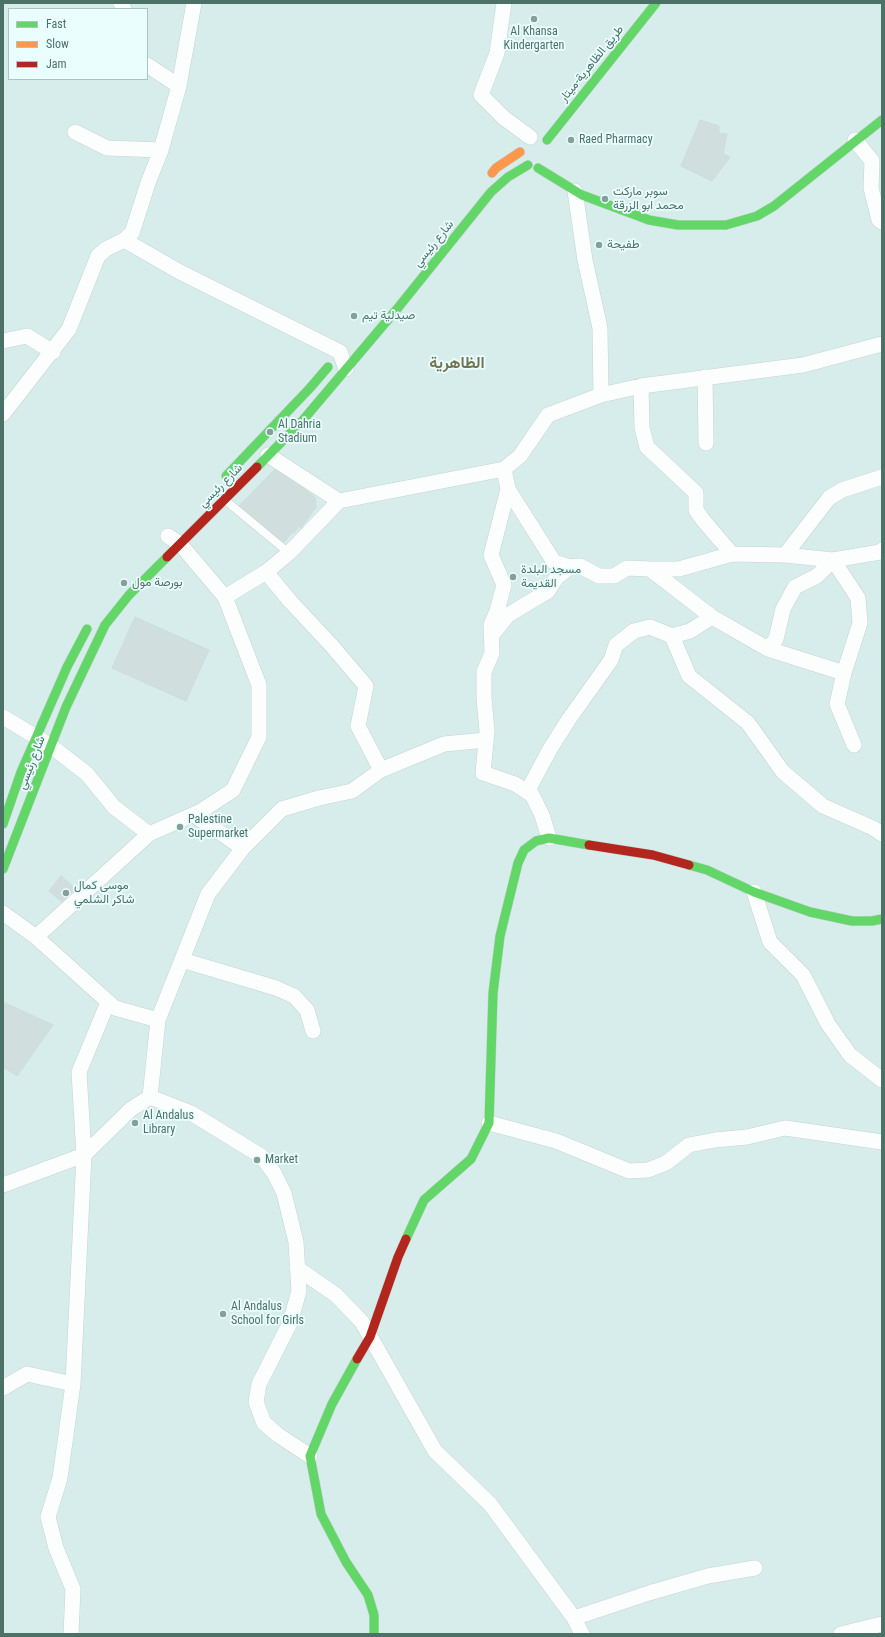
<!DOCTYPE html>
<html>
<head>
<meta charset="utf-8">
<style>
	body { margin:0 }
	#map { position:relative; width:885px; height:1637px; overflow:hidden; background:#eaf6f6; font-family:"Roboto Condensed",sans-serif }
	canvas { display:block }
	.frame { position:absolute; inset:0; border:4px solid #4c7268; pointer-events:none }
	.legend { position:absolute; left:8px; top:8px; width:140px; height:72px; box-sizing:border-box; background:#ebfefe; border:1px solid #abc6c2; margin:0; padding:5px 7px; list-style:none; font-size:12px; color:#4c7268 }
	.legend li { display:flex; align-items:center; gap:8px; height:20px }
	.legend b { width:20px; border:1px solid #abc6c2 }
</style>
</head>
<body>
<div id="map">
<canvas width="885" height="1637"></canvas>
<div class="frame"></div>
<ul class="legend">
<li><b style="height:5px;background:#63d668"></b>Fast</li>
<li><b style="height:5px;background:#ff974d"></b>Slow</li>
<li><b style="height:5px;background:#b3261e"></b>Jam</li>
</ul>
</div>
<script>
const c = document.querySelector('canvas').getContext('2d');
c.lineJoin = 'round';
function fill(path, color) {
  c.fillStyle = color;
  c.fill(path, 'evenodd');
}
function poly(rows) {
  const path = new Path2D();
  for (const r of rows) {
    path.moveTo(r[0], r[1]);
    for (let i = 2; i < r.length; i += 2) path.lineTo(r[i], r[i + 1]);
  }
  return path;
}
function strokePath(path, color, width, dash) {
  c.strokeStyle = color;
  c.lineWidth = width;
  c.lineCap = dash ? 'butt' : 'round';
  c.setLineDash(dash || []);
  c.stroke(path);
}
function write(font, color, halo, rows, align = 'center') {
  c.font = font + ' "Roboto Condensed",Vazirmatn,sans-serif';
  c.lineWidth = 3.5;
  c.setLineDash([]);
  c.textBaseline = 'middle';
  c.strokeStyle = halo;
  c.fillStyle = color;
  for (const [text, x, y, turn = 0] of rows) {
    c.save();
    c.translate(x, y);
    c.rotate((+turn || 0) * Math.PI / 180);
    c.textAlign = isNaN(turn) ? turn : align;
    if (halo) c.strokeText(text, 0, 0);
    c.fillText(text, 0, 0);
    c.restore();
  }
}
const residential = poly([
	[3,3,882,3,882,1634,3,1634],
	[9,9,147,9,147,79,9,79]
]);
const building = poly([
	[700,120,719,126,719,133,727,134,723,154,730,157,712,181,681,166,700,120],
	[276,468,315,497,316,507,301,528,299,526,294,533,292,532,282,545,237,508,276,468],
	[135,617,209,650,186,701,112,668,135,617],
	[61,876,82,894,68,907,49,891,61,876],
	[3,1002,53,1025,17,1076,3,1067,3,1002]
]);
const lane = poly([
	[225,500,289,553]
]);
const street = poly([
	[121,3,124,9],
	[504,3,497,53,481,95,504,118,530,137],
	[147,65,179,86],
	[75,132,107,148,161,150],
	[855,140,872,161,871,188,879,220,882,222],
	[575,191,585,260,600,328,601,395],
	[124,240,180,272,340,352,346,369],
	[3,341,27,336,53,352],
	[705,377,706,443],
	[641,386,642,428,647,447,696,493,696,510,703,520,732,554,785,555,833,560],
	[3,414,69,329,98,256,106,249,124,240,132,233,148,183,161,150,179,86,194,3],
	[268,455,339,501],
	[504,469,508,489,554,562,570,567,580,566,599,576,614,576,627,568,650,569,712,617,768,649,844,673],
	[508,489,491,555,504,585,497,611,491,625,492,653,484,672,484,698,487,731,483,773,515,784,532,795,542,815,549,838],
	[785,555,829,498,842,490,882,477],
	[650,569,679,569,732,554],
	[266,572,290,601,332,646,366,686,358,726,381,770,444,744,486,740],
	[225,597,266,572,289,553,339,501,504,469,520,456,548,415,601,395,641,386,803,365,882,344],
	[492,635,508,615,548,591,557,577,570,567],
	[672,636,690,631,712,617],
	[768,649,776,639,783,609,795,587,817,576,833,560],
	[3,717,51,746,87,774,114,807,149,834],
	[854,745,837,704,844,673,860,623,858,598,833,560,880,552,882,550],
	[527,792,550,749,569,719,611,660,616,645,634,631,650,627,672,636,689,676,748,723,783,772,823,806,873,828,882,834],
	[194,815,243,848],
	[754,892,770,942,803,975,828,1024,850,1055,882,1080],
	[3,913,36,937,115,1008,158,1020],
	[36,937,149,834,201,811,233,790,259,737,259,685,225,597,180,544,168,536],
	[182,960,276,988,294,996,307,1010,313,1031],
	[150,1097,191,1113,261,1156,274,1173,284,1193,296,1242,299,1291,290,1323,259,1384,256,1402,264,1423,278,1435,310,1456],
	[489,1123,556,1141,629,1171,648,1170,666,1163,689,1145,715,1140,747,1137,785,1128,882,1142],
	[3,1185,84,1155,131,1109,150,1097,158,1020,208,894,243,848,282,809,319,798,352,791,381,770],
	[297,1268,336,1295,362,1322,435,1451,490,1504,574,1618,582,1634],
	[3,1388,27,1374,73,1384],
	[574,1618,649,1593,708,1576,755,1568],
	[71,1634,73,1589,56,1548,48,1517,60,1478,73,1384,84,1155,79,1072,108,1002],
	[841,1634,882,1624]
]);
const fast = poly([
	[547,140,656,3],
	[538,168,582,195,649,220,678,225,726,225,757,216,774,206,882,120],
	[257,467,303,420,397,309,491,192,508,177,528,165],
	[226,476,310,388,328,367],
	[3,824,21,772,67,667,87,629],
	[689,865,707,870,754,892,810,912,852,921,872,921,882,919],
	[3,869,66,707,105,625,129,595,167,557],
	[406,1239,424,1200,471,1159,489,1123,493,993,500,936,518,863,524,850,536,841,549,838,589,845],
	[357,1359,332,1404,310,1456,321,1514,346,1562,368,1595,374,1615,374,1634]
]);
const slow = poly([
	[492,173,496,168,520,152]
]);
const jam = poly([
	[167,557,257,467],
	[589,845,653,855,689,865],
	[357,1359,370,1337,398,1257,406,1239]
]);
const markers = [
	[534,19,4,"#83a09a"],
	[571,140,4,"#83a09a"],
	[605,199,4,"#83a09a"],
	[599,245,4,"#83a09a"],
	[354,316,4,"#83a09a"],
	[270,432,4,"#83a09a"],
	[513,577,4,"#83a09a"],
	[124,583,4,"#83a09a"],
	[180,827,4,"#83a09a"],
	[66,893,4,"#83a09a"],
	[135,1123,4,"#83a09a"],
	[257,1160,4,"#83a09a"],
	[223,1314,4,"#83a09a"]
];
const poiNames = [
	["Al Khansa",534,32,"center"],
	["Kindergarten",534,46,"center"],
	["Raed Pharmacy",579,140],
	["سوبر ماركت",613,192],
	["محمد ابو الزرقة",613,206],
	["طفيحة",607,245],
	["صيدلية تيم",362,316],
	["Al Dahria",278,425],
	["Stadium",278,439],
	["مسجد البلدة",521,570],
	["القديمة",521,584],
	["بورصة مول",132,583],
	["Palestine",188,820],
	["Supermarket",188,834],
	["موسى كمال",74,886],
	["شاكر الشلمي",74,900],
	["Al Andalus",143,1116],
	["Library",143,1130],
	["Market",265,1160],
	["Al Andalus",231,1307],
	["School for Girls",231,1321]
];
const streetNames = [
	["طريق الظاهرية-ميتار",592,64,-51],
	["شارع رئيسي",434,244,-51],
	["شارع رئيسي",221,486,-45],
	["شارع رئيسي",32,763,-69]
];
const districtNames = [
	["الظاهرية",457,364]
];
fill(residential, '#d6edec');
fill(building, '#d0dfdd');
strokePath(building, '#cddedc', 1);
strokePath(lane, '#c6d3d1', 9);
strokePath(street, '#c6d3d1', 16);
strokePath(fast, '#c6d3d2', 10);
strokePath(slow, '#c6d3d2', 10);
strokePath(jam, '#c6d3d2', 10);
strokePath(lane, '#fcfefe', 8);
strokePath(street, '#fcfefe', 15);
strokePath(fast, '#63d668', 9);
strokePath(slow, '#ff974d', 9);
strokePath(jam, '#b3261e', 9);
for (const [x, y, r, color] of markers) {
  const dot = new Path2D();
  dot.arc(x, y, r, 0, 2 * Math.PI);
  c.fillStyle = color;
  c.fill(dot);
  strokePath(dot, '#ebfefe', 1.5);
}
write('12px', '#4c7268', '#ebfefe', poiNames, 'left');
write('12px', '#4c7268', '#ebfefe', streetNames);
write('bold 16px', '#727452', '#ebfefe', districtNames);
</script>
</body>
</html>
